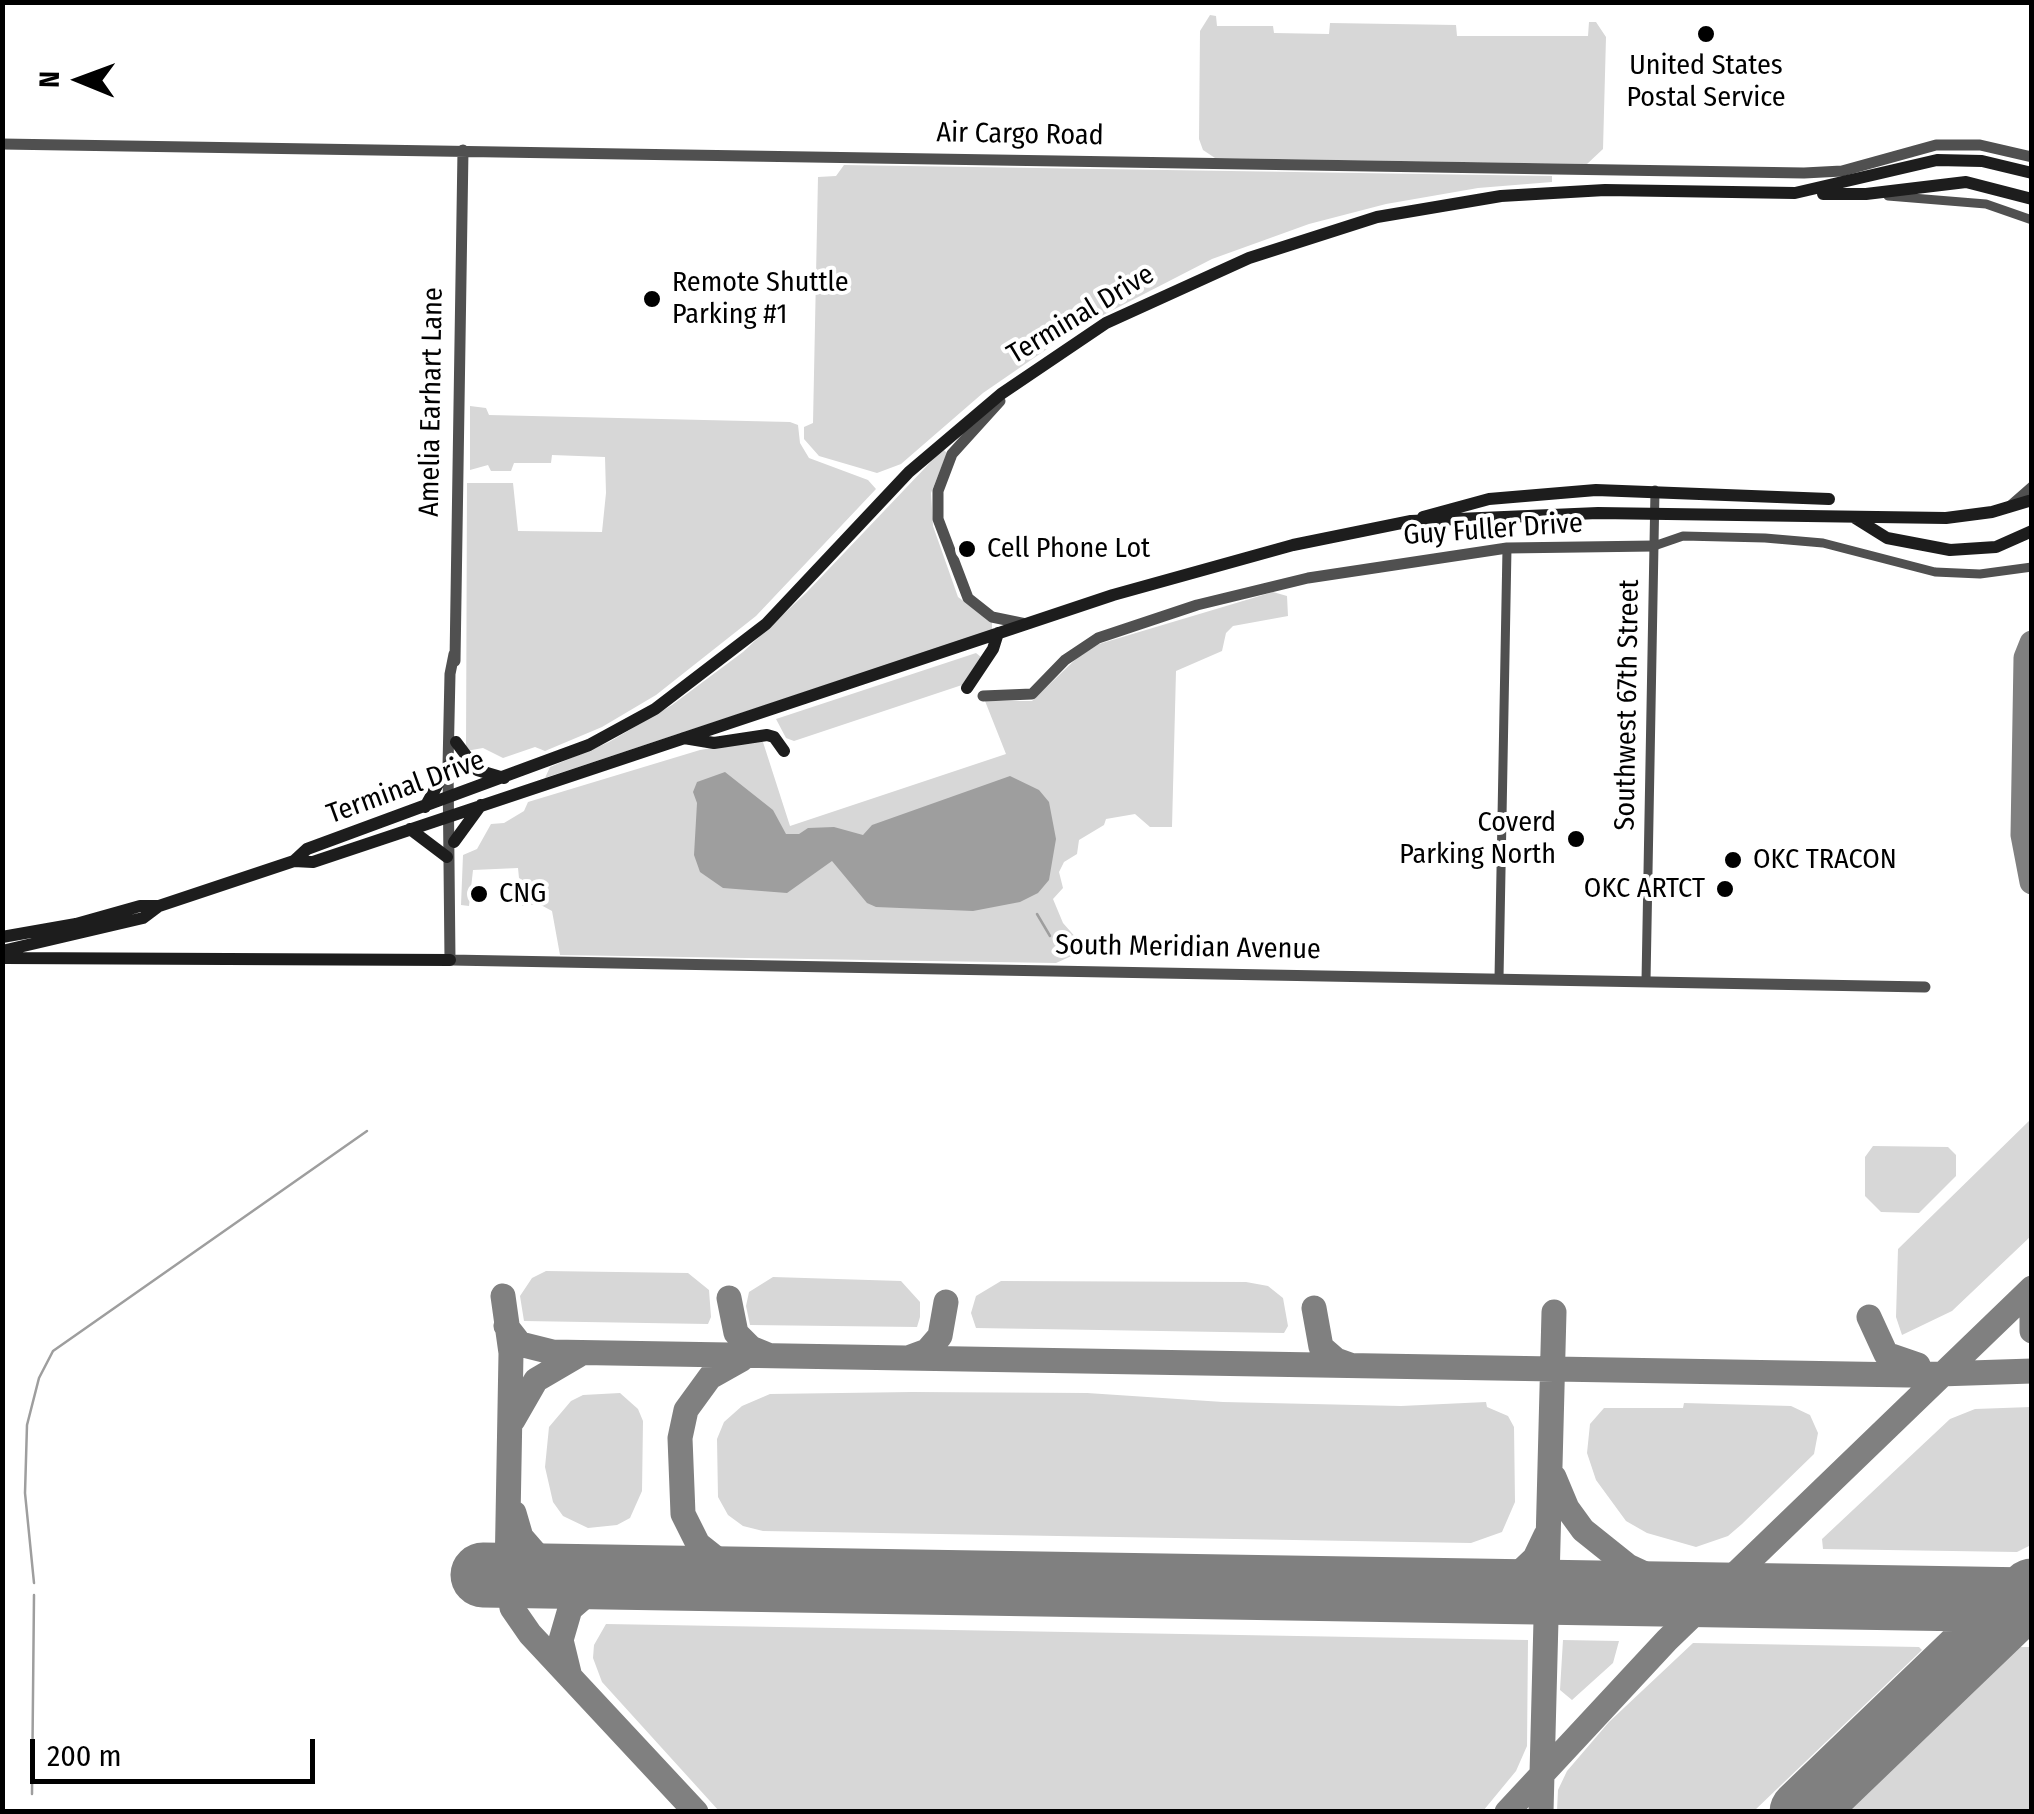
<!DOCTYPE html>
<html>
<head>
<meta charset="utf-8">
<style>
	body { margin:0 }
	#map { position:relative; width:2034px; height:1814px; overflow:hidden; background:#fff; font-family:"Fira Sans Condensed",sans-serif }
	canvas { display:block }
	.frame { position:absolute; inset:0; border:5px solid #000; pointer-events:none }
	.north { position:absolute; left:30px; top:30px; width:100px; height:100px; -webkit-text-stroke:8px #fff; paint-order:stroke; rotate:271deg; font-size:28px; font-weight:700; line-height:40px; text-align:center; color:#000 }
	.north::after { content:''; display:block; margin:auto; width:35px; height:45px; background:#000; clip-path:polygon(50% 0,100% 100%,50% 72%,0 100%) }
	.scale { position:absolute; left:30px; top:1739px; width:285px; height:45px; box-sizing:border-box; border:5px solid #000; border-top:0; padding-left:12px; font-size:30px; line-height:35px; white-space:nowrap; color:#000; -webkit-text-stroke:8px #fff; paint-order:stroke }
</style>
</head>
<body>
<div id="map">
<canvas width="2034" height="1814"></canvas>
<div class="frame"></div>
<div class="north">N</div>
<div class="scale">200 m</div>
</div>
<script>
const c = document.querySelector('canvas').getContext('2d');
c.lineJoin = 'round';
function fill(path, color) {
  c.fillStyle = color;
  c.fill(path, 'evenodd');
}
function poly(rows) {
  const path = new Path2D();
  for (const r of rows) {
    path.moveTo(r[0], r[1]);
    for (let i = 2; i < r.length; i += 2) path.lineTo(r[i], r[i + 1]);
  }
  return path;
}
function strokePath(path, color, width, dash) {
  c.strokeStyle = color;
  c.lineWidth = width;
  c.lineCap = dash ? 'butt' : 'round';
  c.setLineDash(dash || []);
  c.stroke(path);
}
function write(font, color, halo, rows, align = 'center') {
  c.font = font + ' "Fira Sans Condensed",sans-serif';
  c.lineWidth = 8;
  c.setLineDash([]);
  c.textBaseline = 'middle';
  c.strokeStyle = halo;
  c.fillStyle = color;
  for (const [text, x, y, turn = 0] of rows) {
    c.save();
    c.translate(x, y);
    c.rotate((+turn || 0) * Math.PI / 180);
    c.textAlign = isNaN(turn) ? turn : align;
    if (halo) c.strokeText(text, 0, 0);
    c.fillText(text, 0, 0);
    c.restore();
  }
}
const green = poly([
	[1210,15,1216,16,1217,26,1273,26,1274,33,1329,34,1330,23,1456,25,1457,36,1588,36,1589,22,1596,22,1606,37,1603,149,1587,164,1215,158,1203,150,1199,139,1200,31],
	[844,165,1552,176,1552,182,1478,188,1386,204,1309,224,1212,259,1076,329,983,393,901,464,877,473,819,456,804,439,804,427,813,423,818,177,836,176],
	[470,406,486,408,489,415,790,422,798,425,800,443,809,458,868,480,876,489,756,616,656,695,602,727,545,751,535,747,503,758,483,748,466,751,467,483,513,483,518,531,602,532,606,493,605,457,552,455,551,463,514,463,511,471,491,471,488,465,470,470],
	[943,449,947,453,931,493,933,526,958,597,992,622,992,630,545,778,550,767,609,742,672,705,743,652,806,593],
	[1273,592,1287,596,1288,616,1233,626,1226,633,1222,651,1176,671,1172,827,1150,827,1135,814,1106,819,1104,825,1079,840,1077,854,1064,862,1059,872,1063,888,1053,899,1063,923,1078,940,1076,954,1056,963,560,955,552,911,539,904,522,906,526,882,519,878,518,868,473,870,469,906,461,905,463,855,477,849,491,824,504,823,524,811,528,802,700,750,762,739,790,826,1006,754,985,701,1032,701,1078,657,1099,644],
	[976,653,981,657,962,685,794,741,786,738,776,719],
	[2031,1119,2031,1236,1952,1311,1902,1335,1896,1317,1898,1249],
	[1873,1146,1948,1147,1956,1155,1956,1176,1919,1213,1881,1212,1865,1196,1865,1157],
	[546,1271,688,1273,709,1290,711,1317,708,1324,524,1321,520,1296,532,1278],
	[773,1277,901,1281,920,1302,920,1317,917,1327,750,1325,746,1306,749,1292],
	[1001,1281,1246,1282,1268,1286,1283,1298,1288,1326,1284,1333,976,1328,971,1313,976,1296],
	[912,1392,1087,1393,1223,1402,1401,1406,1486,1402,1487,1407,1508,1416,1514,1427,1515,1502,1502,1532,1471,1543,763,1531,743,1526,728,1515,718,1497,717,1439,724,1422,742,1406,770,1394],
	[620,1393,638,1409,643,1421,642,1491,630,1518,617,1525,588,1528,563,1516,553,1502,545,1467,549,1427,571,1401,583,1395],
	[1684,1403,1791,1406,1810,1415,1818,1433,1814,1454,1742,1524,1728,1536,1696,1547,1647,1533,1626,1521,1596,1480,1587,1453,1590,1424,1604,1408,1683,1408],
	[2031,1407,2029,1546,2017,1552,1823,1549,1822,1539,1950,1419,1975,1409],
	[606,1624,1528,1640,1527,1746,1516,1771,1483,1811,719,1811,602,1682,593,1658,594,1645],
	[1563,1640,1619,1641,1613,1663,1572,1700,1560,1690],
	[1693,1643,1919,1647,1922,1650,1754,1811,1557,1811,1558,1790,1567,1771,1609,1722],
	[2018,1647,2031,1647,2031,1811,1848,1811]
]);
const water = poly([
	[725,772,773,810,786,834,799,834,808,828,834,827,863,835,872,825,1010,776,1039,790,1049,802,1056,839,1049,880,1038,893,1020,902,973,911,876,907,867,903,832,861,787,893,723,888,700,872,694,855,697,803,693,792,697,782]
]);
const stream = poly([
	[1037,914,1050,936],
	[34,1583,25,1493,27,1425,39,1378,53,1351,367,1131],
	[32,1794,34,1595]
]);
const taxiway = poly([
	[2032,643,2026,658,2023,835,2032,882],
	[503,1296,511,1353,507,1575,512,1608,530,1634,696,1812],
	[2032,1296,2032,1331],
	[729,1298,736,1333,751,1348,768,1355],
	[1314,1308,1321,1347,1336,1360,1350,1365],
	[1869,1317,1886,1354,1918,1365],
	[506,1326,520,1344,552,1352,1908,1375,2032,1371],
	[908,1358,927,1351,940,1336,946,1302],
	[742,1359,710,1377,686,1410,680,1438,683,1514,698,1544,727,1567,753,1576,796,1580],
	[513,1420,536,1380,577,1356],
	[1554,1477,1567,1508,1583,1530,1628,1566,1671,1586,1737,1595],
	[514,1513,521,1537,541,1560,587,1576],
	[1467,1591,1516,1576,1535,1558,1546,1535],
	[569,1673,561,1640,570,1609,592,1590,627,1577],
	[1507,1812,1667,1640,2032,1288],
	[1541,1812,1554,1312]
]);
const runway = poly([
	[483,1575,2032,1600],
	[1802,1812,2032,1591]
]);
const minor = poly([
	[1888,196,1986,204,2032,220],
	[2008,507,2032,486],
	[1654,546,1683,536,1765,538,1823,543,1935,572,1980,574,2032,567],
	[1499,978,1507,548],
	[1646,981,1655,490]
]);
const tertiary = poly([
	[2,144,1804,173,1842,171,1936,145,1980,145,2032,157],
	[1000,401,952,454,938,491,938,519,968,598,992,617,1026,624],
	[454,654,450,674,448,766,450,960,1925,987],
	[455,661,463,150],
	[983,696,1032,694,1065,660,1098,638,1197,605,1308,578,1507,548,1654,546]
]);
const secondary = poly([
	[1823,194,1866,194,1966,182,2032,199],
	[1423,517,1489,499,1596,490,1829,499],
	[1855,518,1887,538,1950,550,1996,547,2032,531],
	[967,688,993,649,998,633],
	[684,738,714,743,767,735,774,737,784,751],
	[456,742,477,770,504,778],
	[425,807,448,766],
	[410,829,447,857],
	[454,842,481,805],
	[294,861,307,849,589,745,655,709,766,624,909,472,1001,394,1106,323,1249,258,1377,217,1501,196,1605,190,1795,193,1937,160,1982,161,2032,173],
	[2,937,76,924,140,906,159,906],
	[2,951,143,918,159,906,294,861,313,862,1113,595,1293,545,1411,521,1598,513,1946,518,1992,512,2032,500],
	[5,958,450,960]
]);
const markers = [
	[1706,34,10,"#000"],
	[652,299,10,"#000"],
	[967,549,10,"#000"],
	[1576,839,10,"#000"],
	[1733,860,10,"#000"],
	[1725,889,10,"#000"],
	[479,894,10,"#000"]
];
const poiNames = [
	["United States",1706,66,"center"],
	["Postal Service",1706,98,"center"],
	["Remote Shuttle",672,283],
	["Parking #1",672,315],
	["Cell Phone Lot",987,549],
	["Coverd",1556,823,"right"],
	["Parking North",1556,855,"right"],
	["OKC TRACON",1753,860],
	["OKC ARTCT",1705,889,"right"],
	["CNG",499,894]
];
const streetNames = [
	["Air Cargo Road",1020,135,1],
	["Terminal Drive",1081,315,-31],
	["Amelia Earhart Lane",432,402,-89],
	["Guy Fuller Drive",1493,530,-4],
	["Southwest 67th Street",1628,705,-89],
	["Terminal Drive",406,788,-20],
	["South Meridian Avenue",1188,948,1]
];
fill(green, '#d7d7d7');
fill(water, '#9e9e9e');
strokePath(stream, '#9e9e9e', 2.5);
strokePath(taxiway, '#808080', 25);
strokePath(runway, '#808080', 65);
strokePath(minor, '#505050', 9);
strokePath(tertiary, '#505050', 11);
strokePath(secondary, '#1d1d1d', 12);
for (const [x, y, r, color] of markers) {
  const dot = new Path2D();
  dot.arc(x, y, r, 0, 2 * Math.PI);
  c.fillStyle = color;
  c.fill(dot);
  strokePath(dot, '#fff', 4);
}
write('28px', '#000', '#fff', poiNames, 'left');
write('28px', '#000', '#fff', streetNames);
</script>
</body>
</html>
